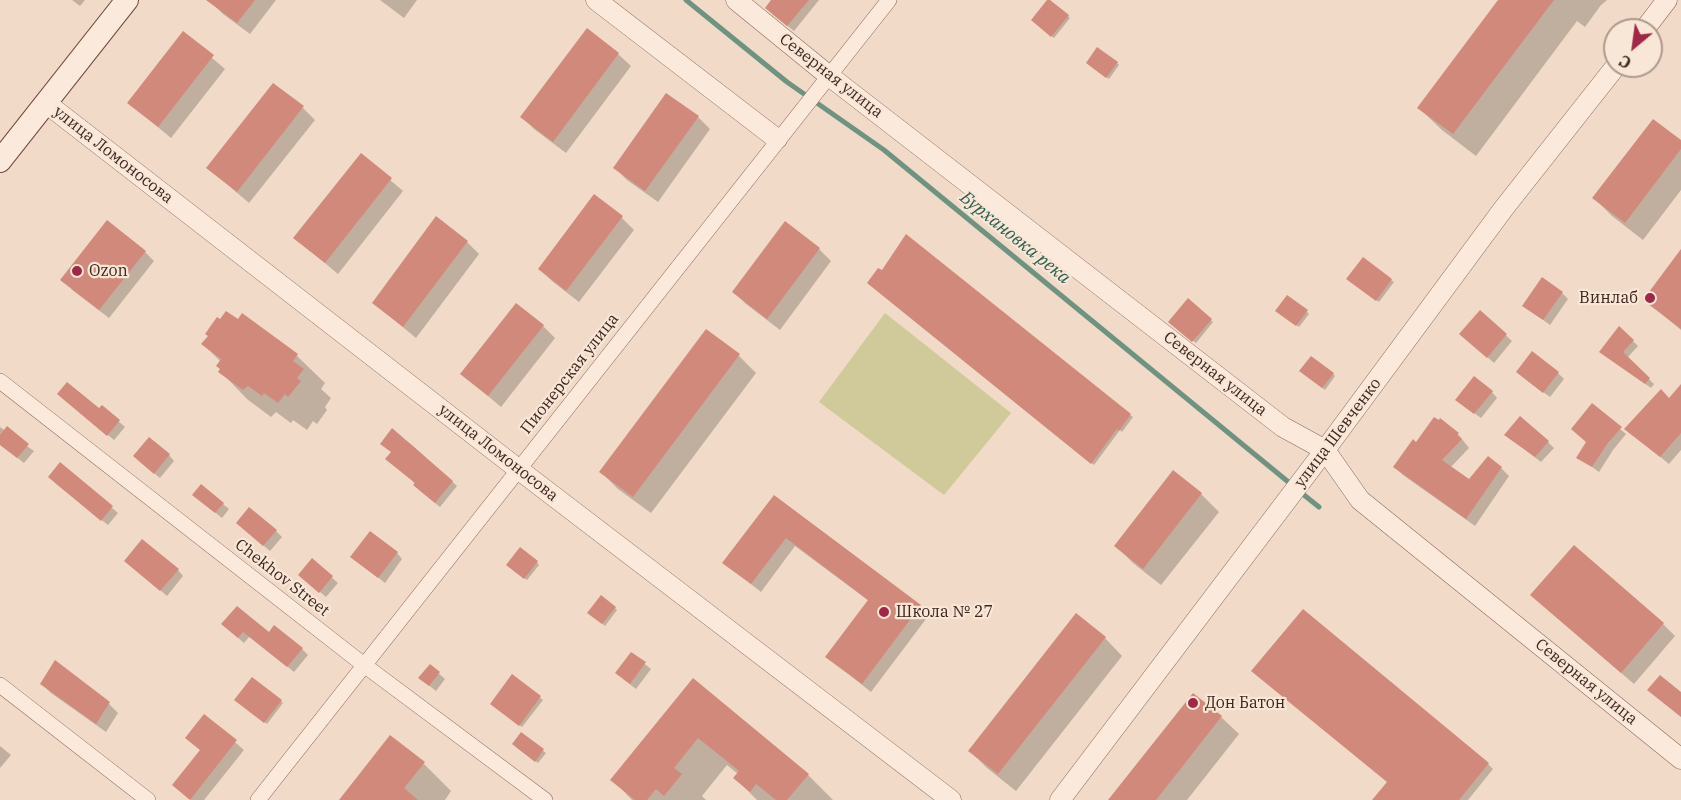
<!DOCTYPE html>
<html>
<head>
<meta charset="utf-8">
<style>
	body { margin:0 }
	#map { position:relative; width:1681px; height:800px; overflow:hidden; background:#f1dac7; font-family:"IBM Plex Serif",serif }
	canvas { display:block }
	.north { position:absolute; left:1603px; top:18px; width:60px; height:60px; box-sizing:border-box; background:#f8e6d7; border:2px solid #ae998d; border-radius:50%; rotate:209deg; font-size:16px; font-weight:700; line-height:24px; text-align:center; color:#3e261f }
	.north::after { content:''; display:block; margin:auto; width:21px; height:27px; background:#a12746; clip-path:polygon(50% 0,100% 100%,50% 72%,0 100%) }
</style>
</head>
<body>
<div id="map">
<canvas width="1681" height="800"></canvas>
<div class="north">С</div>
</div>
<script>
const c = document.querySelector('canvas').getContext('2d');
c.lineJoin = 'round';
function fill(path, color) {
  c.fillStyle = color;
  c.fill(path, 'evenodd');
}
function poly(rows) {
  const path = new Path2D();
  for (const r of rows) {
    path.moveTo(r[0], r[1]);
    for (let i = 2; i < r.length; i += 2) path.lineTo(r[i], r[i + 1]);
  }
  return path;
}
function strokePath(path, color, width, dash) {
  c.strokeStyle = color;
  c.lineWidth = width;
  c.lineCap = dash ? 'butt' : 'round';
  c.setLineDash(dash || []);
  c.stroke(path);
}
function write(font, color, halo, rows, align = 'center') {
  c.font = font + ' "IBM Plex Serif",serif';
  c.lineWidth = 4.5;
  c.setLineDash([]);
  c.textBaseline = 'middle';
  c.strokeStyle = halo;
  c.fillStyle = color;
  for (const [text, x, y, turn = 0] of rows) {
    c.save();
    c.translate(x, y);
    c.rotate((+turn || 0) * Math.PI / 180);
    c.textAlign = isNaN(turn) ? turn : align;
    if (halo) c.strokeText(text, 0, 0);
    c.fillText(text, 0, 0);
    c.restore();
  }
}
const green = poly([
	[885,313,1011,413,944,495,819,402]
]);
const shadow = poly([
	[72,0,85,0,80,6],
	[212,0,276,0,250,34,223,14,211,2],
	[380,0,417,0,404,18],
	[773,0,819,0,794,31,772,14],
	[1500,0,1607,0,1601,5,1585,27,1577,21,1476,156,1442,130,1419,108],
	[1068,16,1070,18,1054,38,1035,23],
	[587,30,618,54,631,66,566,153,534,129,522,117],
	[183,33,225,69,171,138,129,103],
	[1117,63,1119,65,1109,79,1090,65],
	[667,95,698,117,710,129,658,202,627,180,615,168],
	[303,108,315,120,249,203,208,168],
	[1681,142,1681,190,1643,240,1612,216,1594,198],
	[361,155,403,191,338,274,295,238],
	[595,197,622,218,634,230,579,302,552,281,540,269],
	[467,242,479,254,416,338,374,303],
	[819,249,831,261,780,330,746,304,734,292],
	[145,252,154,261,109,318,71,289],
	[1681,252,1681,330,1645,300],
	[1391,280,1394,282,1379,302,1351,282],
	[872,286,1130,415,1133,417,1122,432,1120,430,1094,465],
	[1562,293,1568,299,1550,325,1524,306],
	[1188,300,1213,322,1196,343,1172,324],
	[1307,312,1309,314,1299,327,1280,313],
	[1480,312,1512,341,1494,363,1467,339],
	[243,315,297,356,325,383,321,389,331,398,325,407,327,410,317,424,313,421,307,430,293,420,291,423,276,412,271,417,247,399,220,371,221,362,203,344,238,321],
	[543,326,555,338,501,407,462,374],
	[1619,328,1638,346,1627,358,1654,384,1651,388,1601,352],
	[706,331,739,356,756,373,651,513,618,489,601,472],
	[1558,373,1564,379,1550,397,1524,378],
	[1304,374,1333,374,1335,376,1325,390],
	[1681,391,1681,450,1669,464,1626,429],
	[1492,392,1497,398,1481,418,1463,405],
	[65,400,100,411,102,407,125,427,114,440],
	[1441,420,1458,434,1469,448,1450,468,1470,481,1501,468,1509,476,1475,526,1403,475,1395,467],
	[0,427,34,451,24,463,0,444],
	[1620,429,1626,434,1613,450,1599,472,1578,457],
	[392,430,412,445,457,486,440,507,419,490,392,452],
	[1506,435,1548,442,1554,448,1541,462],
	[169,455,174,461,160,478,140,462],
	[60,464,118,513,108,525,55,483],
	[1173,472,1201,494,1219,512,1161,585,1133,563,1116,546],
	[774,497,920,606,929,615,871,692,827,657,869,601,795,546,761,592,724,563],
	[200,500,223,504,229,509,222,518],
	[244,529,276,531,282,537,270,551],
	[397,553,402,559,385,583,352,557],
	[312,560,338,583,326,597,306,580],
	[537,562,539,565,527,580,510,567],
	[132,566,178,570,183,576,167,596],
	[1545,607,1663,624,1675,636,1634,684],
	[615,608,617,610,605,626,592,615],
	[229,630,269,634,302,649,308,655,294,672,250,636,244,643],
	[1105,638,1122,656,1016,791,987,768,970,751],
	[632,654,651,669,636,689,623,679],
	[430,666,445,679,436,691,426,683],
	[513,676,543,700,522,727,494,706],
	[693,681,808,775,833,800,757,800,735,778,738,774,727,765,702,796,706,800,632,800,612,779],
	[42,684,109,704,118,713,106,732,51,693],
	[281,701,283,703,267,724,239,702],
	[205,716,244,750,204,800,191,800,182,793,201,751,187,738],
	[1221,717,1239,734,1187,800,1110,800],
	[521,734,546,753,538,763,516,747],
	[0,746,11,755,0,768],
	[424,764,451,791,445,800,341,800],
	[1488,764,1493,769,1468,800,1376,800]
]);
const stream = poly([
	[686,0,787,82,884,150,1292,485],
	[1299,491,1319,507]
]);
const building = poly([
	[206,0,255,0,237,23],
	[771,0,809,0,787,26,765,8],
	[1047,0,1050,0,1069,15,1051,37,1031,20],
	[1498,0,1554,0,1453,134,1417,108],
	[587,28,619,53,553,142,520,117],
	[183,31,214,55,158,127,127,103],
	[1097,47,1118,62,1106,78,1086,63],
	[273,83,304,106,237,192,206,168],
	[666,93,699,116,645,191,613,168],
	[1653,119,1681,140,1681,149,1625,223,1592,198],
	[361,153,392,178,325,263,293,238],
	[594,194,623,216,566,291,538,269],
	[436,216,468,241,403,327,372,303],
	[107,220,146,251,99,310,60,280],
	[785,221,820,248,767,319,732,292],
	[906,234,1131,414,1119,431,1117,429,1091,464,867,283,878,268,882,270],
	[1681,249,1681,329,1643,300],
	[1363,257,1392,279,1376,301,1346,279],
	[1542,277,1563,292,1543,320,1522,306],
	[1287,295,1308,310,1296,326,1275,311],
	[1188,298,1212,319,1192,342,1168,322],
	[516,303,544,325,488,396,460,374],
	[1480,310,1507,334,1487,358,1459,334],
	[226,311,238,319,242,313,298,354,293,361,304,369,297,378,301,381,288,397,285,394,278,403,264,393,262,396,248,386,243,390,218,372,220,369,216,366,221,359,201,344,208,336,205,334,217,317,220,319],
	[1619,326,1634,340,1623,352,1650,378,1645,384,1599,352],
	[706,329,740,354,633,497,599,472],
	[1532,351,1559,372,1543,393,1516,372],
	[1311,356,1334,373,1322,388,1299,371],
	[1474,376,1493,391,1474,414,1455,400],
	[67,382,99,408,102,405,120,420,107,436,57,394],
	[1681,384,1681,433,1660,457,1624,429,1661,389,1669,398],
	[1592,403,1622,427,1607,444,1592,467,1576,458,1586,442,1571,429],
	[1520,416,1549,441,1535,457,1504,435],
	[1434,417,1439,420,1440,418,1459,433,1457,435,1462,439,1442,460,1469,479,1488,456,1502,467,1466,519,1393,467,1413,439,1416,442],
	[7,426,29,444,17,458,0,445,0,435],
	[392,428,453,481,435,503,413,485,415,483,385,459,391,452,380,444],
	[149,437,170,454,154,474,133,456],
	[60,462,113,506,101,521,48,477],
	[1173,470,1202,493,1143,569,1114,546],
	[201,484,224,503,215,513,192,495],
	[774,495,921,605,862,684,825,657,868,600,786,538,751,584,722,563],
	[249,507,277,530,263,546,236,523],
	[370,531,398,552,378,578,350,557],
	[142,539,179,569,160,591,124,561],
	[1574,545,1664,623,1621,673,1530,595],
	[520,547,538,561,524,579,506,565],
	[312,558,333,576,319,593,298,575],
	[601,595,616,607,602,624,587,613],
	[237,606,269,632,274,625,303,648,287,667,243,632,238,638,221,624],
	[1303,609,1489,763,1459,800,1372,800,1387,782,1251,671],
	[1076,613,1106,637,998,774,968,751],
	[631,652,646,662,630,684,615,673],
	[55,660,110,702,96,724,40,684],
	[430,664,440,672,429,686,418,678],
	[512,674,541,696,519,726,490,704],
	[1660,675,1681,692,1681,717,1647,690],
	[252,677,282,700,264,723,234,700],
	[693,678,809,774,787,800,776,800,756,784,750,792,733,778,739,771,698,738,674,768,682,774,664,796,656,789,647,800,635,800,610,780],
	[1193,693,1222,716,1156,800,1108,800],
	[204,714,237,740,190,800,172,785,200,750,185,738],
	[521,732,544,749,535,762,512,744],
	[390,735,425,762,404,788,418,800,339,800]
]);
const minor = poly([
	[0,381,364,665,545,800],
	[0,685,148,800],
	[258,800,889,0]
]);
const tertiary = poly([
	[596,0,777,139],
	[736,0,828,75,1283,427,1325,450,1360,500,1681,759],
	[1644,30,1667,0],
	[46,103,518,469,951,800],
	[1060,800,1325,450,1504,208,1616,66]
]);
const secondary = poly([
	[0,161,127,0]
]);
const markers = [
	[77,271,6,"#a12746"],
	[1650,298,6,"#a12746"],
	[884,612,6,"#a12746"],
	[1193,703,6,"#a12746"]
];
const streetNames = [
	["Северная улица",831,76,38],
	["улица Ломоносова",113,155,38],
	["Пионерская улица",570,374,-52],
	["Северная улица",1215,374,38],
	["улица Шевченко",1338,433,-53],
	["улица Ломоносова",498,453,38],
	["Chekhov Street",282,578,38],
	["Северная улица",1586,682,39]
];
const poiNames = [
	["Ozon",89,271],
	["Винлаб",1638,298,"right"],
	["Школа № 27",896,612],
	["Дон Батон",1205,703]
];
const waterNames = [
	["Бурхановка река",1015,238,39]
];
fill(green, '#d0c999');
fill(shadow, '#0003');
strokePath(stream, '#6e9481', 5);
fill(building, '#d1897b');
strokePath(minor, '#8e695b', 16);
strokePath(tertiary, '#8e695b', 21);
strokePath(secondary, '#704a3e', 24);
strokePath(minor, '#fbe9db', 15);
strokePath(tertiary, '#fbe9db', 20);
strokePath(secondary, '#fbe9db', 22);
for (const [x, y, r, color] of markers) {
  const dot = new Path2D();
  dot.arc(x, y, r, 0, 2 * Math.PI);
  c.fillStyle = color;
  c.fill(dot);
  strokePath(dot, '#f8e6d7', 2);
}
write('16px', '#3e261f', '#f8e6d7', streetNames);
write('16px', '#3e261f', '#f8e6d7', poiNames, 'left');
write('italic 18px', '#2e5e4f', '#f8e6d7', waterNames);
</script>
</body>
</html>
